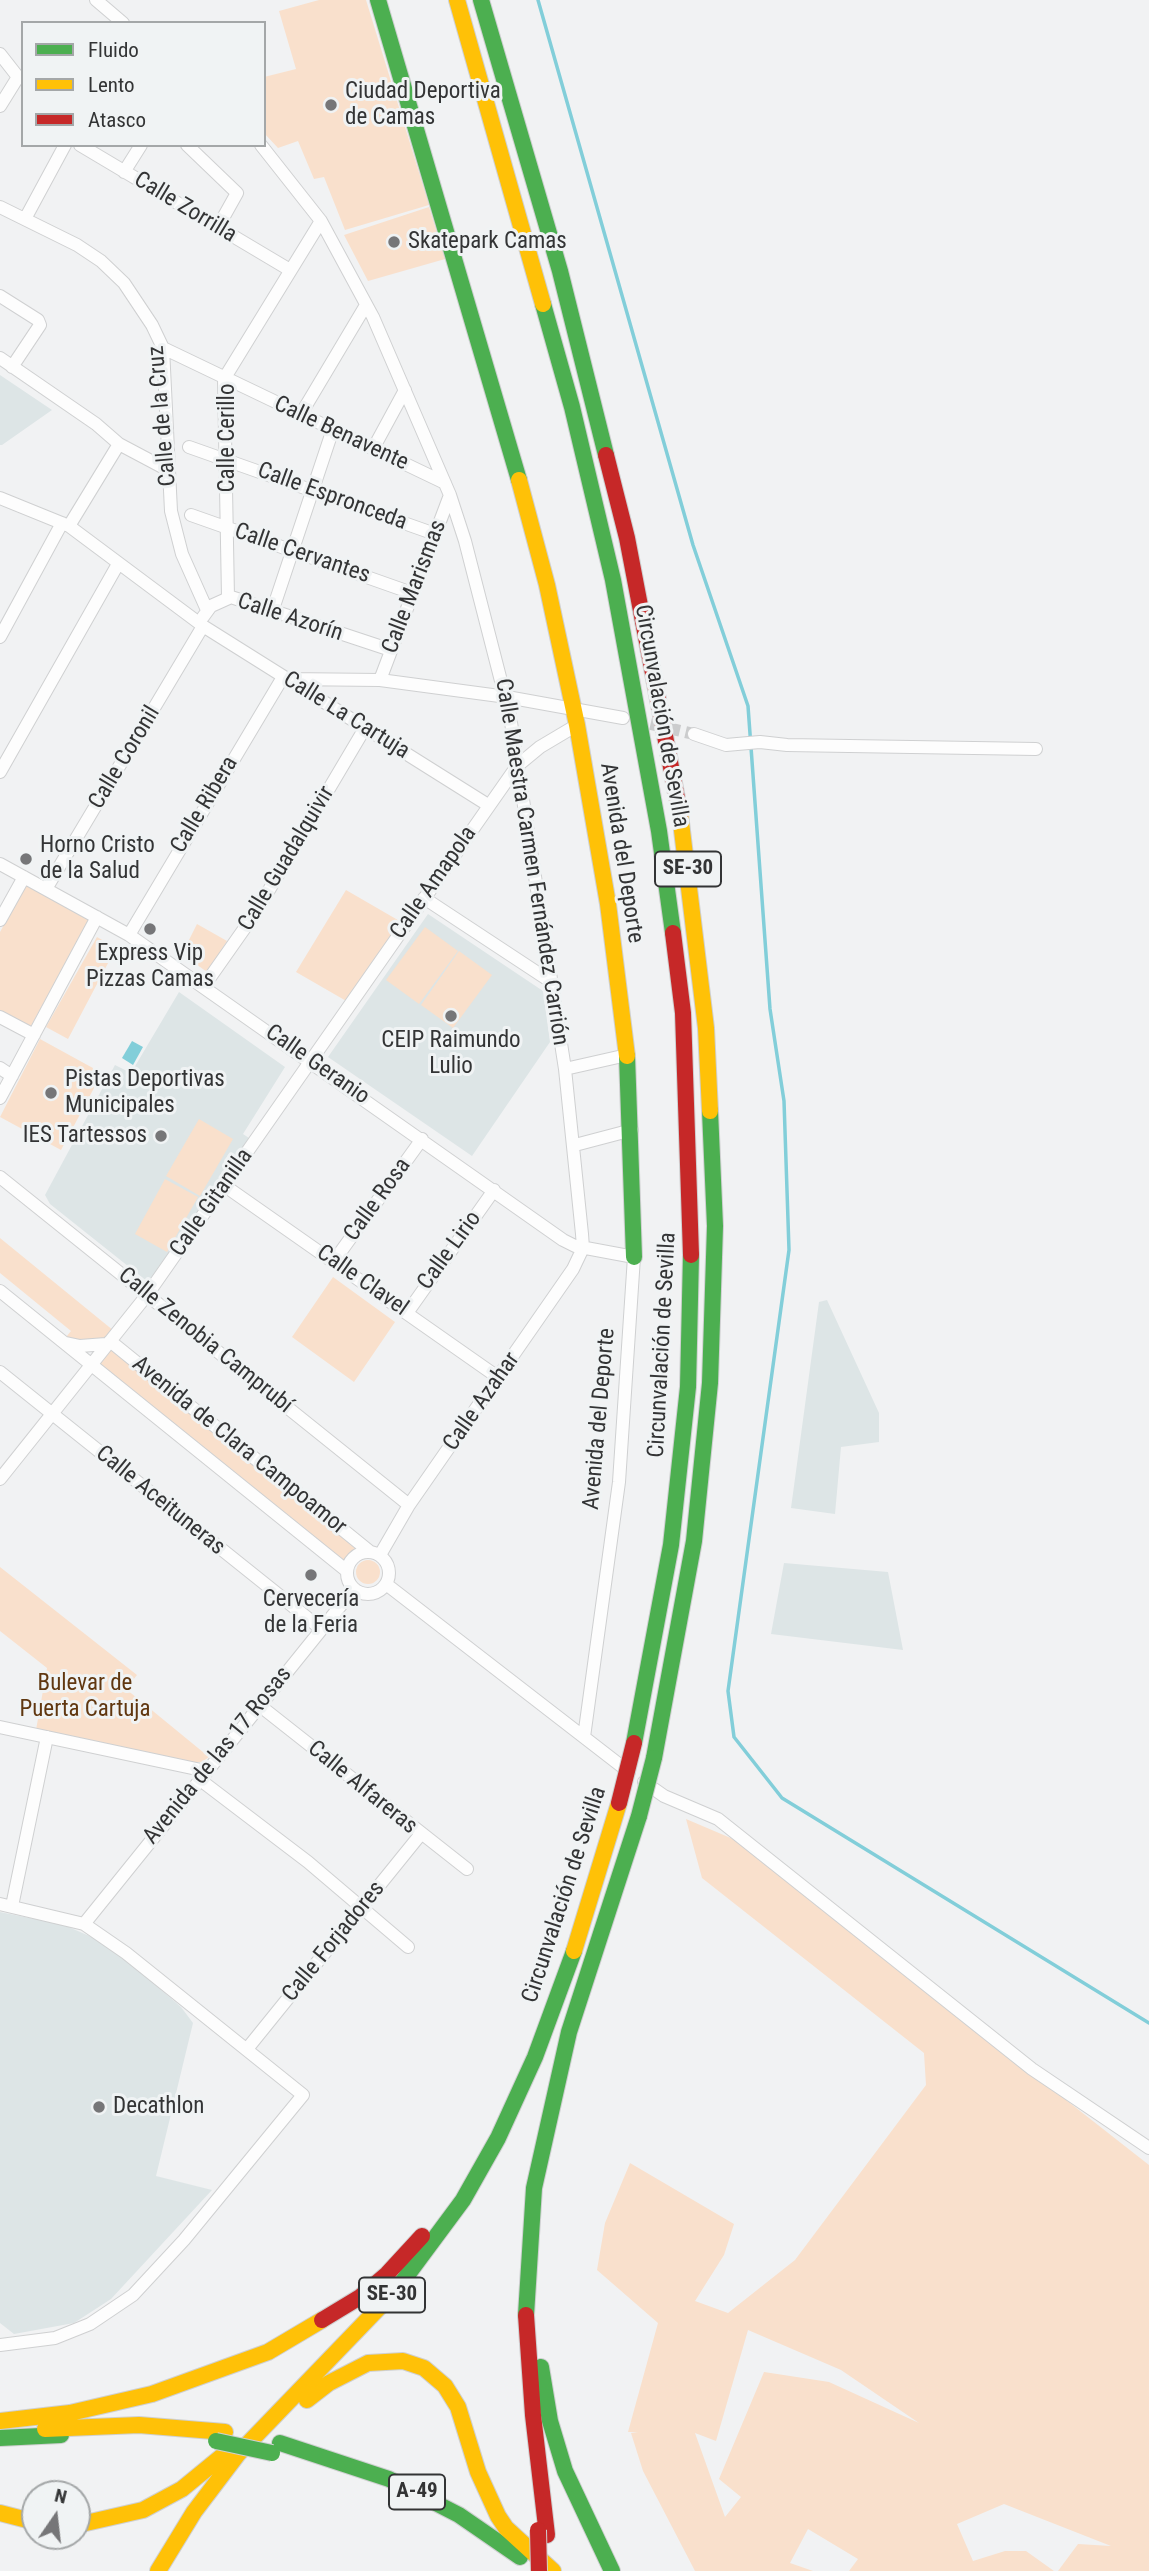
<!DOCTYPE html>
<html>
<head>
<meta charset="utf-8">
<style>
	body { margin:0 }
	#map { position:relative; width:1149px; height:2571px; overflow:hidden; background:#f1f2f3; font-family:"Roboto Condensed",sans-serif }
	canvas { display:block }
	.legend { position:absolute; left:21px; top:21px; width:245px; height:126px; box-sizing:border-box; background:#f0f3f4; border:2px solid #a4a7a8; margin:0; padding:9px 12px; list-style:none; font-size:21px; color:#333435 }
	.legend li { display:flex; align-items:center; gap:14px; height:35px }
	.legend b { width:35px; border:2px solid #a4a7a8 }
	.north { position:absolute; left:21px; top:2480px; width:70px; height:70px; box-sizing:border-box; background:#f0f3f4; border:2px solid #a4a7a8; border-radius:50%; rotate:14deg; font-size:19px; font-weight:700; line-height:28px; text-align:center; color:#333435 }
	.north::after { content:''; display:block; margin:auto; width:24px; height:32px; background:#767678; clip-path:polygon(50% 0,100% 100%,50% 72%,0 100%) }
</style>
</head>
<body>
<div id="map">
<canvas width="1149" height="2571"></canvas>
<ul class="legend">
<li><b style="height:9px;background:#4caf50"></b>Fluido</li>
<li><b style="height:9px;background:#ffc107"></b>Lento</li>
<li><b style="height:9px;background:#c62828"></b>Atasco</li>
</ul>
<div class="north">N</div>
</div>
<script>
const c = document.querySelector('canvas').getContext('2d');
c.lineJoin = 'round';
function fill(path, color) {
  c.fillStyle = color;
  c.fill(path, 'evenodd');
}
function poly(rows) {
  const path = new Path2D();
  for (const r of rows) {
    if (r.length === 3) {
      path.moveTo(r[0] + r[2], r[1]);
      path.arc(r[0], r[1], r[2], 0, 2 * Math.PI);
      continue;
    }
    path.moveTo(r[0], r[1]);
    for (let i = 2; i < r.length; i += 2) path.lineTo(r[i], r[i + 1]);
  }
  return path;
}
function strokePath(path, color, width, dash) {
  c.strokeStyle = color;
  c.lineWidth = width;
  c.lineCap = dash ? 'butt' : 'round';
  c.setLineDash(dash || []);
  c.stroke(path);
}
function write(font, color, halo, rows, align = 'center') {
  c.font = font + ' "Roboto Condensed",sans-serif';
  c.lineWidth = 6;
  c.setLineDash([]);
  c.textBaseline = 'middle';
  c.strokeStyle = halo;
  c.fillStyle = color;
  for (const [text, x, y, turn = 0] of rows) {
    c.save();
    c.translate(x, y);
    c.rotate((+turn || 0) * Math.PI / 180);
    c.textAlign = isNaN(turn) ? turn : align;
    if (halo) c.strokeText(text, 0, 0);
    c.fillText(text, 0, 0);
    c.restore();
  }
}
const built = poly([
	[0,375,52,410,2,445,0,445],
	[428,914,543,991,550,1042,472,1156,328,1057],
	[179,992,285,1067,243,1134,249,1138,148,1282,50,1204,45,1195,115,1065,131,1073],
	[827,1300,879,1413,879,1442,841,1447,835,1514,791,1508,819,1302],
	[784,1563,888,1572,903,1650,771,1634],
	[0,1912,64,1925,94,1938,123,1957,181,2007,193,2023,156,2176,212,2190,111,2299,74,2323,14,2334,0,2323]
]);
const green = poly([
	[319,0,366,0,429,205,345,230,324,177,314,179,298,141,278,148,264,133,264,77,296,69,279,11],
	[429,207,445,259,368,281,344,235],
	[26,885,89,919,30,1028,0,1011,0,932],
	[346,890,403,923,348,1002,296,972],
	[197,924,227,941,207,972,182,954],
	[425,927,458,951,419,1004,386,980],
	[97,937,116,948,68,1039,46,1027],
	[459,951,492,975,453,1028,421,1005],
	[40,1039,102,1073,61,1150,0,1117],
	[199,1119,233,1139,200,1196,166,1176],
	[165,1179,198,1197,167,1252,135,1234],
	[0,1238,114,1331,107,1339,90,1342,66,1337,71,1331,0,1273],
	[333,1277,395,1322,354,1382,292,1337],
	[111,1345,361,1547,350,1552,343,1565,94,1366],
	[368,1572,12],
	[0,1567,137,1675,126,1689,209,1757,202,1762,193,1762,36,1730,47,1668,0,1631],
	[686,1819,733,1839,1149,2165,1149,2571,1058,2571,1078,2544,1111,2546,1004,2504,957,2524,973,2561,1005,2551,1026,2551,1054,2571,849,2571,858,2559,808,2529,790,2563,813,2571,695,2571,643,2471,631,2433,638,2432,628,2432,658,2323,597,2270,605,2223,630,2163,734,2224,724,2255,695,2301,728,2313,795,2260,926,2085,924,2053,702,1878],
	[748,2330,841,2370,919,2423,829,2382,764,2372,719,2479,741,2497,725,2517,695,2433,716,2441]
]);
const water = poly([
	[132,1041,143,1047,133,1065,122,1058]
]);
const stream = poly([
	[538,0,693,545,748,706,770,1009,784,1101,789,1250,728,1691,734,1737,782,1798,1149,2023]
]);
const streetTunnel = poly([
	[633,720,694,734]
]);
const street = poly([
	[96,0,123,23],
	[0,54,18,77,0,106],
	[80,145,290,270],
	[187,145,237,193,218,227],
	[261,145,321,221,373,317,450,495,465,541,510,716,565,1069,582,1234,583,1248,573,1269,409,1505,380,1555],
	[124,172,141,145],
	[0,207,77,245,101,261,124,283,152,325,163,348,171,511,182,554,207,610],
	[25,219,65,145],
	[0,296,38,320,40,325,12,367],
	[163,348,445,483],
	[0,358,96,424,119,444,168,470],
	[301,414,366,305],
	[189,447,435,534],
	[373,449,405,390],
	[0,498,69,526,203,626,488,805],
	[191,515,412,593],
	[69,526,119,444],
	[228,597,224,379,321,221],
	[272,612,333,429],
	[203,617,211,606,231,597,391,650],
	[0,637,62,523],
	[287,679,380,680,507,697,623,718],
	[380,680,450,495],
	[694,734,726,745,760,742,787,745,1036,749],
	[0,772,118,564],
	[0,864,129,935,563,1240,575,1246,634,1257,619,1482,584,1737],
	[46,889,203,626],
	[424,898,553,983],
	[0,920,24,877],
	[129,935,283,677],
	[204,986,256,912,365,728],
	[0,1017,34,1035],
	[0,1068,12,1076],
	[565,1069,627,1055],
	[0,1098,97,917],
	[575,1145,632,1130],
	[0,1177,409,1505],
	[225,1186,499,1378],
	[334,1261,422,1139],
	[0,1291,347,1571],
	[407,1313,494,1190],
	[110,1341,369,1551],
	[66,1343,80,1346,106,1344],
	[0,1372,320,1628],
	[0,1479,147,1295,517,766,540,747,577,725],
	[368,1573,21],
	[386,1584,629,1772],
	[259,1705,467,1869],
	[0,1727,206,1771],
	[199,1779,308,1862,408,1947],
	[644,1782,664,1796,718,1819,1032,2069,1149,2148],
	[0,1904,84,1924,126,1953,303,2095,184,2240,133,2295,90,2324,55,2338,0,2345],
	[12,1906,47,1737],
	[84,1924,354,1589],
	[247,2049,420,1835]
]);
const fast = poly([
	[378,0,519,480],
	[481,0,560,271,606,455],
	[543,304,572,407,613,580,659,831,673,933],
	[627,1056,634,1257],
	[634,1743,671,1545,688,1387,691,1255],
	[654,1758,694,1541,710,1383,715,1226,710,1111],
	[397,2289,463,2200,498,2138,535,2057,574,1951],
	[526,2315,534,2188,569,2032,639,1816],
	[541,2367,550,2421,565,2471,612,2571],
	[0,2438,61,2435],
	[280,2443,389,2479,459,2515,520,2557]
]);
const slow = poly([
	[457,0,543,304],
	[519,480,547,585,577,725,608,904,627,1056],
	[680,814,706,1028,710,1111],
	[574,1951,619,1803],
	[307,2400,329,2383,368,2363,403,2361,424,2368,445,2386,458,2407,478,2472,498,2516,506,2528,553,2571],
	[0,2421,70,2413,152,2394,268,2352,322,2320],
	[45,2429,139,2425,225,2432],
	[0,2513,35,2522],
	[77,2525,143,2510,182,2489,232,2448],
	[158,2571,194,2512,238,2454,397,2289]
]);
const jam = poly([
	[606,455,627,538,680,814],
	[673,933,683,1013,691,1255],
	[526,2315,533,2415,547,2535],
	[322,2320,360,2297,387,2274,422,2236]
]);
const fastBridge = poly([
	[639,1816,654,1758],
	[216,2441,272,2453]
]);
const jamBridge = poly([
	[619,1803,634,1743],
	[538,2530,539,2571]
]);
const markers = [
	[331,105,7,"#767678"],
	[394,242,7,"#767678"],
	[26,859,7,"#767678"],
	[150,929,7,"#767678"],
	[451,1016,7,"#767678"],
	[51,1093,7,"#767678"],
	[161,1136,7,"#767678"],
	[311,1575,7,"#767678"],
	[99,2107,7,"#767678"]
];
const shields = [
	[688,869,66],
	[392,2295,66],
	[417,2492,56]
];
const shieldNames = [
	["SE-30",688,869],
	["SE-30",392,2295],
	["A-49",417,2492]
];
const poiNames = [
	["Ciudad Deportiva",345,92],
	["de Camas",345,118],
	["Skatepark Camas",408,242],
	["Horno Cristo",40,846],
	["de la Salud",40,872],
	["Express Vip",150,954,"center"],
	["Pizzas Camas",150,980,"center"],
	["CEIP Raimundo",451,1041,"center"],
	["Lulio",451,1067,"center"],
	["Pistas Deportivas",65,1080],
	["Municipales",65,1106],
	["IES Tartessos",147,1136,"right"],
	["Cervecería",311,1600,"center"],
	["de la Feria",311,1626,"center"],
	["Decathlon",113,2107]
];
const streetNames = [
	["Calle Zorrilla",185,208,31],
	["Calle de la Cruz",163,416,-95],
	["Calle Benavente",341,434,25],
	["Calle Cerillo",228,438,-90],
	["Calle Espronceda",332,497,20],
	["Calle Cervantes",302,554,19],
	["Calle Marismas",415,587,-69],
	["Calle Azorín",290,618,18],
	["Calle La Cartuja",346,716,32],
	["Circunvalación de Sevilla",661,716,80],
	["Calle Coronil",125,758,-59],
	["Calle Ribera",205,805,-59],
	["Avenida del Deporte",621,853,81],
	["Calle Guadalquivir",287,859,-59],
	["Calle Maestra Carmen Fernández Carrión",531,862,81],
	["Calle Amapola",434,883,-55],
	["Calle Geranio",317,1065,35],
	["Calle Rosa",378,1200,-54],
	["Calle Gitanilla",212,1203,-55],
	["Calle Lirio",450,1251,-54],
	["Calle Clavel",362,1281,35],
	["Calle Zenobia Camprubí",205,1341,39],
	["Circunvalación de Sevilla",663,1345,-87],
	["Calle Azahar",482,1402,-55],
	["Avenida del Deporte",600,1419,-85],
	["Avenida de Clara Campoamor",239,1446,39],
	["Calle Aceituneras",160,1501,39],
	["Avenida de las 17 Rosas",218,1756,-51],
	["Calle Alfareras",362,1788,39],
	["Circunvalación de Sevilla",565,1895,-72],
	["Calle Forjadores",334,1942,-51]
];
const parkNames = [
	["Bulevar de",85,1684],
	["Puerta Cartuja",85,1710]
];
fill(built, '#dde5e6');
fill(green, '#f9e0cc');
fill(water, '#82ced9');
strokePath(stream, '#82ced9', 3.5);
strokePath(streetTunnel, '#cbcccd', 12, [12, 6]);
strokePath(street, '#cfd0d1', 14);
strokePath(fast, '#cfd0d1', 18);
strokePath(slow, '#cfd0d1', 18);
strokePath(jam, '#cfd0d1', 18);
strokePath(street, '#fdfdfd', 12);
strokePath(fast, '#4caf50', 16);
strokePath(slow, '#ffc107', 16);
strokePath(jam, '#c62828', 16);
strokePath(fastBridge, '#cfd0d1', 18, []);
strokePath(jamBridge, '#cfd0d1', 18, []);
strokePath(fastBridge, '#4caf50', 16);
strokePath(jamBridge, '#c62828', 16);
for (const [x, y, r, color] of markers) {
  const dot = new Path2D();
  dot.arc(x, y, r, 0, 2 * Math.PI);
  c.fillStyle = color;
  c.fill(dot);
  strokePath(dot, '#f0f3f4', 2.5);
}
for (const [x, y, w] of shields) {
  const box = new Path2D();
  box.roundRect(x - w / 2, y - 17.5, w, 35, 5);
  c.fillStyle = '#f0f3f4';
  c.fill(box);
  strokePath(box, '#333435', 2);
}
write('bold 21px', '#333435', null, shieldNames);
write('23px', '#333435', '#f0f3f4', poiNames, 'left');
write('23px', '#333435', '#f0f3f4', streetNames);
write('23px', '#603710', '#f0f3f4', parkNames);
</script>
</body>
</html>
